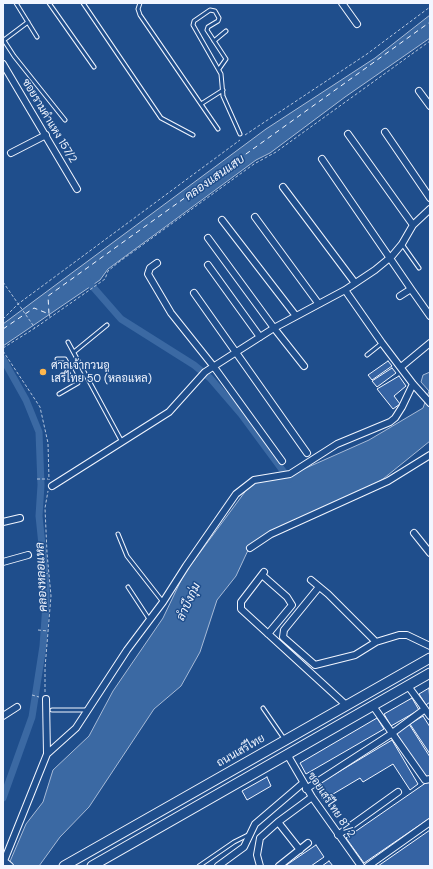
<!DOCTYPE html>
<html>
<head>
<meta charset="utf-8">
<style>
	body { margin:0 }
	#map { position:relative; width:433px; height:869px; overflow:hidden; background:#1f4e8c; font-family:"DM Sans",sans-serif }
	canvas { display:block }
	.frame { position:absolute; inset:0; border:4px solid #f2f6ff; pointer-events:none }
</style>
</head>
<body>
<div id="map">
<canvas width="433" height="869"></canvas>
<div class="frame"></div>
</div>
<script>
const c = document.querySelector('canvas').getContext('2d');
c.lineJoin = 'round';
function fill(path, color) {
  c.fillStyle = color;
  c.fill(path, 'evenodd');
}
function poly(rows) {
  const path = new Path2D();
  for (const r of rows) {
    path.moveTo(r[0], r[1]);
    for (let i = 2; i < r.length; i += 2) path.lineTo(r[i], r[i + 1]);
  }
  return path;
}
function strokePath(path, color, width, dash) {
  c.strokeStyle = color;
  c.lineWidth = width;
  c.lineCap = dash ? 'butt' : 'round';
  c.setLineDash(dash || []);
  c.stroke(path);
}
function write(font, color, halo, rows, align = 'center') {
  c.font = font + ' "DM Sans",Sarabun,sans-serif';
  c.lineWidth = 3;
  c.setLineDash([]);
  c.textBaseline = 'middle';
  c.strokeStyle = halo;
  c.fillStyle = color;
  for (const [text, x, y, turn = 0] of rows) {
    c.save();
    c.translate(x, y);
    c.rotate((+turn || 0) * Math.PI / 180);
    c.textAlign = isNaN(turn) ? turn : align;
    if (halo) c.strokeText(text, 0, 0);
    c.fillText(text, 0, 0);
    c.restore();
  }
}
const water = poly([
	[430,15,430,38,345,97,270,153,256,160,108,269,100,280,3,346,3,324,266,129,375,58,430,15],
	[430,372,430,441,383,479,357,494,250,546,236,576,217,600,200,652,181,686,154,709,89,807,60,837,39,866,8,866,26,824,43,802,53,770,89,736,113,691,163,618,184,574,253,481,297,472,369,440,423,408,429,391,421,382,423,375,430,372]
]);
const canal = poly([
	[86,279,121,319,194,365,210,378,241,414,289,479],
	[3,359,26,400,39,432,41,485,39,516,46,584,46,604,43,646,32,717,3,798]
]);
const ferry = poly([
	[3,329,34,308,49,314,48,296,430,22]
]);
const building = poly([
	[388,361,392,366,372,380,368,375,388,361],
	[392,368,396,373,377,387,372,381,392,368],
	[399,376,406,386,394,396,400,404,393,409,377,389,399,376],
	[429,688,430,702,426,705,419,694,429,688],
	[412,698,419,710,391,726,384,714,412,698],
	[423,716,430,727,430,754,410,724,423,716],
	[377,718,384,729,306,774,300,763,377,718],
	[409,724,430,757,430,776,426,778,396,733,409,724],
	[392,740,418,784,410,790,393,764,363,782,360,778,323,800,315,786,392,740],
	[267,777,271,786,247,800,242,791,267,777],
	[430,780,430,818,364,863,346,838,430,780],
	[430,830,430,866,378,866,430,830],
	[316,845,324,857,311,866,285,866,316,845],
	[329,861,333,866,322,866,329,861]
]);
const path = poly([
	[245,135,367,54,430,7],
	[3,282,35,328],
	[49,314,50,317],
	[3,319,18,304,240,140],
	[3,348,35,328,91,289,105,279,108,271,119,262,254,164,276,152,430,41],
	[3,351,40,407,48,443,49,480],
	[37,479,48,479],
	[40,575,49,573],
	[38,630,48,631],
	[45,692,45,668,51,596,47,553,45,508,48,491],
	[32,695,39,697]
]);
const lane = poly([
	[16,3,37,37],
	[49,3,94,67],
	[83,3,161,118,193,135],
	[140,3,138,9,140,15,218,129],
	[3,39,14,56,65,120],
	[4,40,28,22],
	[214,41,226,31],
	[219,69,226,59,207,30,208,27,218,21,219,18,215,11,210,10,194,21,193,25,221,74,223,96,240,134],
	[201,104,223,90],
	[402,244,419,268],
	[68,342,122,442],
	[74,352,107,325],
	[367,355,382,343],
	[57,359,65,359,78,383,59,394],
	[118,534,127,556,163,602],
	[128,587,149,619],
	[263,708,285,740],
	[52,710,87,710],
	[199,866,234,842,248,835]
]);
const street = poly([
	[342,3,357,24],
	[3,64,77,189],
	[419,91,430,106],
	[385,132,430,198],
	[348,134,413,225],
	[11,153,46,135],
	[322,159,411,289,400,296],
	[283,187,355,283],
	[255,217,318,303],
	[222,220,296,316],
	[208,238,274,328,304,366],
	[157,263,150,268,148,274,171,313,214,367,282,461],
	[208,265,260,337],
	[411,289,430,316],
	[345,290,382,343,413,384,430,403],
	[194,293,307,453],
	[401,367,430,343],
	[52,486,169,412,205,372,274,328,345,290,375,270,392,256,402,244,413,225,430,209],
	[3,522,20,518],
	[414,533,430,553],
	[250,548,271,534,388,481,430,455],
	[3,562,28,555],
	[264,572,241,602,241,609,346,705],
	[262,575,287,597,292,605,268,634],
	[311,580,328,594,376,642,399,635,407,635,430,646],
	[319,587,284,630,283,637,315,665,355,655,376,642],
	[408,686,430,716],
	[46,699,47,754],
	[373,706,425,780,430,779],
	[3,716,17,707],
	[287,754,312,797,361,866],
	[306,789,391,734,425,709],
	[278,822,300,850],
	[338,835,398,792],
	[3,860,10,866],
	[4,861,47,754,76,728,127,650,163,602,186,566,236,494,254,480,290,474,337,444,390,422,395,418,402,407,413,384],
	[218,866,244,847,255,824,303,783],
	[260,866,257,855,260,838,278,822,312,797],
	[279,866,308,843],
	[368,866,430,822]
]);
const secondary = poly([
	[64,866,430,658],
	[92,866,430,673]
]);
const markers = [
	[43,372,4,"#ffb74d"]
];
const streetNames = [
	["ซอยรามคำแหง 157/2",49,121,59],
	["ถนนเสรีไทย",241,751,-30],
	["ซอยเสรีไทย 81/2",331,805,56]
];
const poiNames = [
	["ศาลเจ้ากวนอู",51,366],
	["เสรีไทย 50 (หลอแหล)",51,379]
];
const waterNames = [
	["คลองแสนแสบ",215,178,-35],
	["คลองหลอแหล",42,577,-93],
	["ลำบึงกุ่ม",189,602,-65]
];
fill(water, '#3b69a3');
strokePath(water, '#a8bbd7', 1);
strokePath(canal, '#3b69a3', 7);
strokePath(ferry, '#f2f6ff', 1, [5, 4]);
fill(building, '#3563a3');
strokePath(building, '#f2f6ff', 1);
strokePath(lane, '#f2f6ff', 5);
strokePath(street, '#f2f6ff', 8);
strokePath(secondary, '#f2f6ff', 11);
strokePath(path, '#b3c4dc', 1, [3, 2]);
strokePath(lane, '#1f4e8c', 3);
strokePath(street, '#1f4e8c', 6);
strokePath(secondary, '#1f4e8c', 9);
for (const [x, y, r, color] of markers) {
  const dot = new Path2D();
  dot.arc(x, y, r, 0, 2 * Math.PI);
  c.fillStyle = color;
  c.fill(dot);
  strokePath(dot, '#1f4e8c', 1.5);
}
write('11px', '#f2f6ff', '#1f4e8c', streetNames);
write('11px', '#f2f6ff', '#1f4e8c', poiNames, 'left');
write('italic 12px', '#f2f6ff', '#1f4e8c', waterNames);
</script>
</body>
</html>
